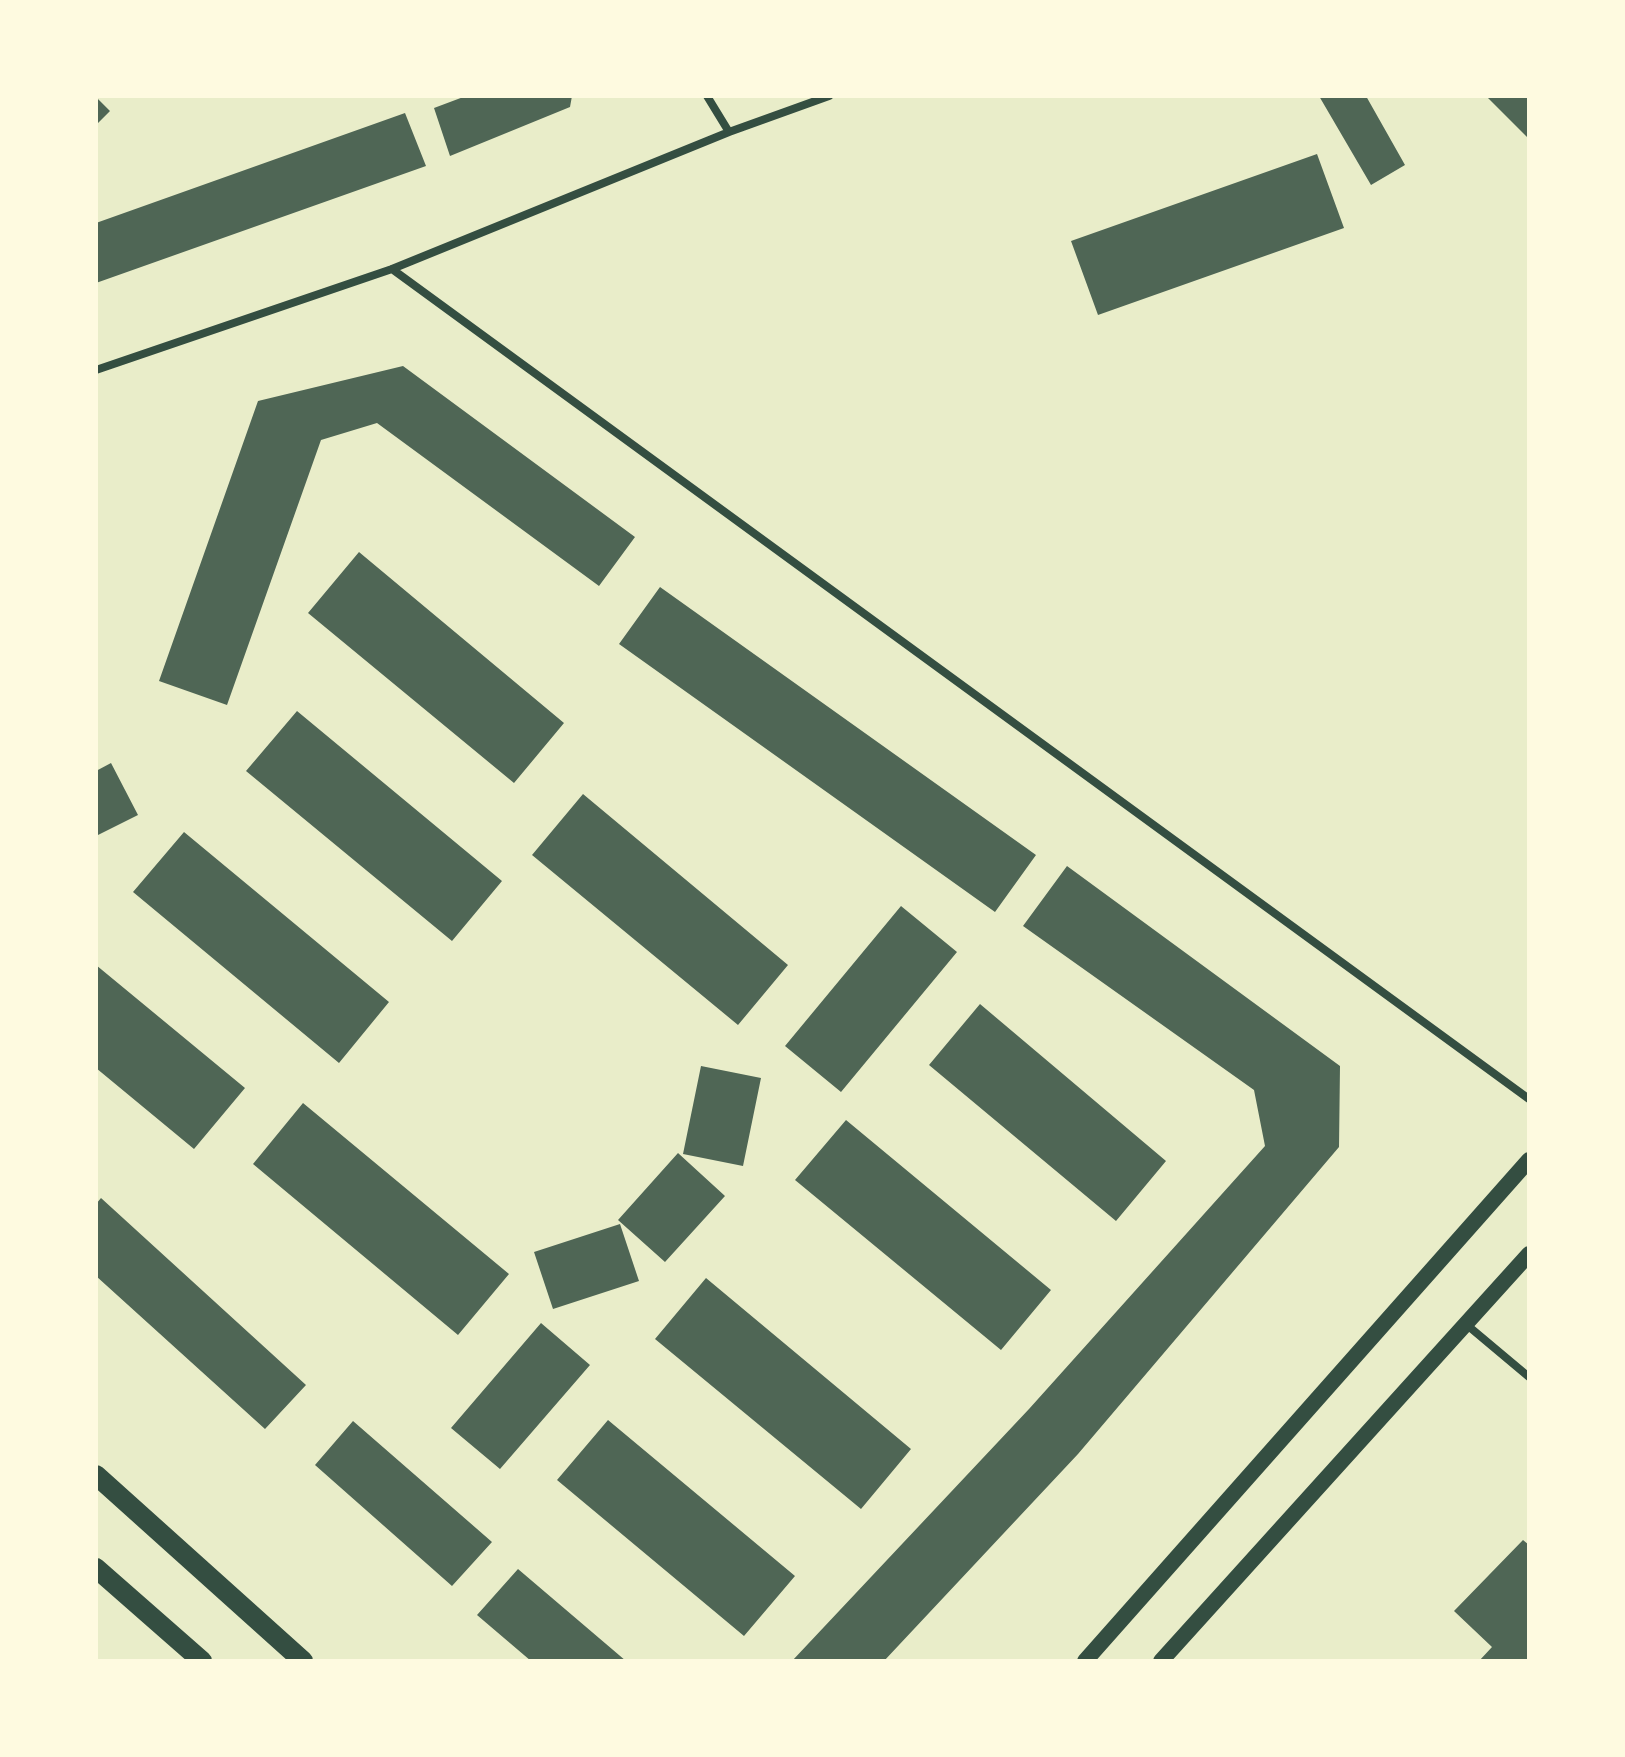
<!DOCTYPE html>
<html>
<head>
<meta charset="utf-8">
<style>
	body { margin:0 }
	#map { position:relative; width:1625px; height:1757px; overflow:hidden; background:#e9edc9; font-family:Quicksand,sans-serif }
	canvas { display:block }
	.frame { position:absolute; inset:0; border:98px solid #fefae0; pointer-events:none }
</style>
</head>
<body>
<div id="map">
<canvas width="1625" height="1757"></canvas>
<div class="frame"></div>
</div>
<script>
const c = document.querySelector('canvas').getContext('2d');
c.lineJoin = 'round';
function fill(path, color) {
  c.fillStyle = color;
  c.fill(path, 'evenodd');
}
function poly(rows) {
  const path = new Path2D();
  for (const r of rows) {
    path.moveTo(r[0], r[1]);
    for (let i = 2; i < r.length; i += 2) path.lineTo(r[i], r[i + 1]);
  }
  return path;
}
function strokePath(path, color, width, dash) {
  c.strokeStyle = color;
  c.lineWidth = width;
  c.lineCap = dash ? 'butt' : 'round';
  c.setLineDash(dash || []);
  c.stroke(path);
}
const building = poly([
	[466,96,572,96,570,107,450,156,434,108],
	[1319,96,1366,96,1405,165,1371,185],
	[1486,96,1529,96,1529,139],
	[96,97,110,111,96,125],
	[405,113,426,166,96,283,96,223],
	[1317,154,1344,228,1098,315,1071,241],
	[403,366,635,537,599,586,377,423,321,440,227,705,159,681,258,401],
	[359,552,564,723,514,783,308,613],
	[660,587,1036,855,995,912,619,644],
	[297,711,502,881,452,941,246,771],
	[111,763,138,815,96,836,96,771],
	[583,794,788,965,738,1025,532,855],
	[184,832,389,1002,339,1063,133,892],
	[1067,866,1340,1066,1339,1147,1078,1454,884,1661,792,1661,1029,1409,1265,1146,1254,1090,1023,926],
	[901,906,957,952,841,1092,785,1046],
	[96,965,245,1088,194,1149,96,1068],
	[980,1004,1166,1161,1116,1221,929,1065],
	[701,1066,761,1078,743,1166,683,1154],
	[303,1103,509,1274,458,1335,253,1164],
	[846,1120,1051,1290,1001,1350,795,1180],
	[678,1153,725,1196,665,1262,618,1220],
	[101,1198,306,1385,265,1429,96,1276,96,1204],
	[620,1224,639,1281,553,1309,534,1252],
	[706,1278,911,1449,861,1509,655,1339],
	[541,1323,590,1365,500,1469,451,1428],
	[608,1420,795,1576,744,1636,557,1480],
	[353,1421,492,1542,452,1586,315,1465],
	[1523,1540,1529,1545,1529,1661,1479,1661,1492,1647,1454,1611],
	[518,1569,626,1661,531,1661,477,1615]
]);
const minor = poly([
	[707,96,729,132],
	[392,269,1529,1099],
	[96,370,392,269,729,132,829,96],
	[1467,1325,1529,1377]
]);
const secondary = poly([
	[1085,1661,1529,1160],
	[1161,1661,1529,1254]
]);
const primary = poly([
	[96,1475,303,1661],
	[96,1568,202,1661]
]);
fill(building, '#4f6655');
strokePath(minor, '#344e41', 8);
strokePath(secondary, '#344e41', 16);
strokePath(primary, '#344e41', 20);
</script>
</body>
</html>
